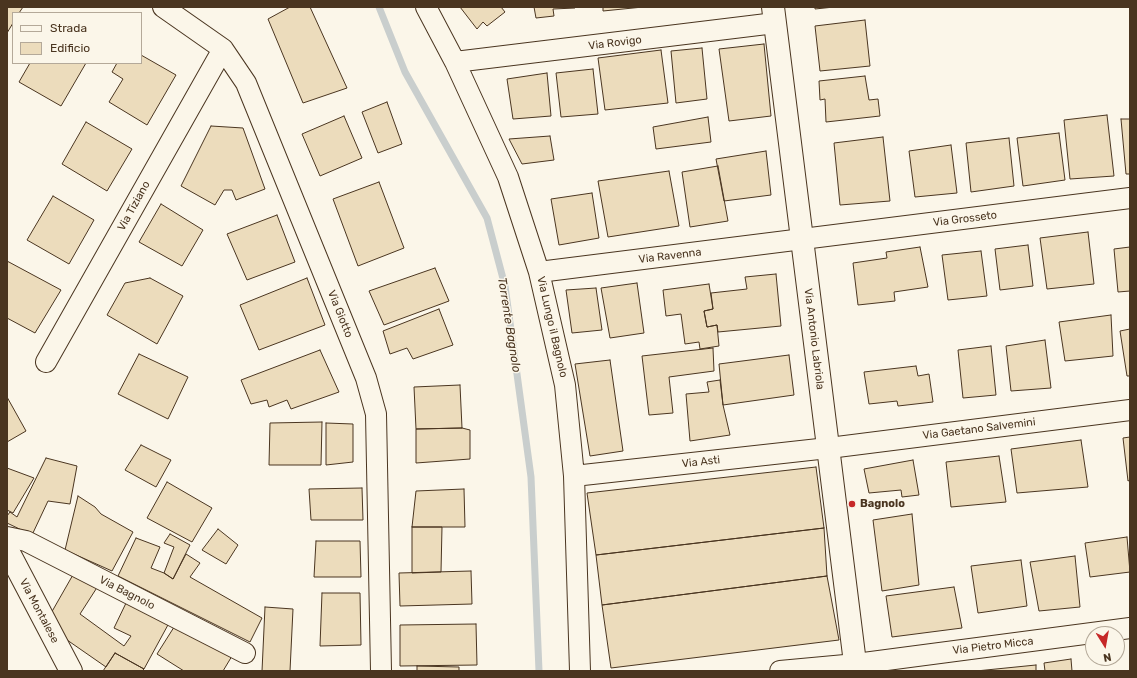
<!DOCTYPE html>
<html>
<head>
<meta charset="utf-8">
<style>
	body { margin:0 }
	#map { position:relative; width:1137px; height:678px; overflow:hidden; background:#fbf6e9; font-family:Rubik,sans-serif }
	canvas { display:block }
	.frame { position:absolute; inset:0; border:8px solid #4a3520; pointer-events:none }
	.legend { position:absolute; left:12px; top:12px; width:130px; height:52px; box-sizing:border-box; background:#fbf6e9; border:1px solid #b4a999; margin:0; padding:5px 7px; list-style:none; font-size:12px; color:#4a3520 }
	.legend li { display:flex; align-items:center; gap:8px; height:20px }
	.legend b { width:20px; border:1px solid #b4a999 }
	.north { position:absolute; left:1085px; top:626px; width:40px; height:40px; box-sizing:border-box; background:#fbf6e9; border:1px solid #b4a999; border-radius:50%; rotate:169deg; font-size:11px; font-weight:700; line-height:16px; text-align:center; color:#4a3520 }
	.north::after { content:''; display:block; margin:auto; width:14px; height:18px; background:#c62828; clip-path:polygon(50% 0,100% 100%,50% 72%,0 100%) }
</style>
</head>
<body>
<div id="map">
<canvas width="1137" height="678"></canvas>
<div class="frame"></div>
<ul class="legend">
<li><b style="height:5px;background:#fbf6e9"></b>Strada</li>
<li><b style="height:11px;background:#ecdcbc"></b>Edificio</li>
</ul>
<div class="north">N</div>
</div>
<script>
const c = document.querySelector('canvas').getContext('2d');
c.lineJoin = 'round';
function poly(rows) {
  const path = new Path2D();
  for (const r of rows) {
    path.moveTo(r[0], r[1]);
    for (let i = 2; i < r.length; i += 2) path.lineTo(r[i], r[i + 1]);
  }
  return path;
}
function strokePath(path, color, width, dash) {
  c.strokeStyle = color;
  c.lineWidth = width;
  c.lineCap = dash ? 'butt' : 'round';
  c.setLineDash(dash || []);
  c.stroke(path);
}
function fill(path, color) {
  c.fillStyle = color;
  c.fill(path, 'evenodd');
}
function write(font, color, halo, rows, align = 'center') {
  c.font = font + ' Rubik,sans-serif';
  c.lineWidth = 3;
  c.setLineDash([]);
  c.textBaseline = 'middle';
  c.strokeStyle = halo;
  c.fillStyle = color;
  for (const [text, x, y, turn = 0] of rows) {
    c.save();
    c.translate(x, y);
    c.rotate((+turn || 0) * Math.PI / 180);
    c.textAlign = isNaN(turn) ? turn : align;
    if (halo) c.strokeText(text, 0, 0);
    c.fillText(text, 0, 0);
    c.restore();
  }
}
const stream = poly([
	[379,7,405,72,487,218,505,286,531,477,539,671]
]);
const building = poly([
	[7,7,23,7,19,13,13,13,13,23,7,33,7,7],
	[290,7,310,7,347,88,303,103,268,19,290,7],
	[460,7,501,7,505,12,487,26,483,22,477,29,460,7],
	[534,7,574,7,575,8,553,9,554,16,536,18,534,7],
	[603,7,643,7,603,11,603,7],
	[815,7,834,7,815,9,815,7],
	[865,20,870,66,820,71,815,26,865,20],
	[764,44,771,116,729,121,719,49,764,44],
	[702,48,707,99,676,103,671,51,702,48],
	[661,50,668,103,605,110,598,58,661,50],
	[141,55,176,75,147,125,109,102,123,79,112,72,117,63,141,63,141,55],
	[30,63,86,63,61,106,19,82,30,63],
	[593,69,598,114,561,117,556,73,593,69],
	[547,73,551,116,513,119,507,79,547,73],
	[865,76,869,100,878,99,880,116,826,122,825,99,820,100,819,81,865,76],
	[387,102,402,144,378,153,362,112,387,102],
	[1107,115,1114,176,1070,179,1064,120,1107,115],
	[344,116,362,158,320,176,302,134,344,116],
	[708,117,711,142,656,149,653,127,708,117],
	[1121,119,1130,119,1130,174,1126,174,1121,119],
	[86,122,132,149,107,191,62,164,86,122],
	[211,126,243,128,265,189,236,200,232,190,224,190,215,205,181,186,211,126],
	[1059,133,1065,180,1023,186,1017,138,1059,133],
	[550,136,554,160,522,164,509,139,550,136],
	[883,137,890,201,840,205,834,143,883,137],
	[1009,138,1014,186,971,192,966,143,1009,138],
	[951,145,957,193,915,197,909,151,951,145],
	[766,151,771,195,724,201,716,159,766,151],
	[718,166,728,221,690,227,682,172,718,166],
	[669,171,679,226,608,237,598,181,669,171],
	[379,182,404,248,358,266,333,199,379,182],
	[592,193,599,238,559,245,551,199,592,193],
	[53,196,94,220,69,264,27,240,53,196],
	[161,204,203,230,182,266,139,242,161,204],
	[277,215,295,262,247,280,227,234,277,215],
	[1088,232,1094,284,1047,289,1040,238,1088,232],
	[1028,245,1033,286,1000,290,995,249,1028,245],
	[920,247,928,287,894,292,895,301,858,305,853,263,887,258,886,252,920,247],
	[1130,247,1130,291,1118,292,1114,249,1130,247],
	[981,251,987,296,948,300,942,255,981,251],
	[7,261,61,290,35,333,7,318,7,261],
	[435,268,449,301,384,325,369,291,435,268],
	[776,274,781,326,718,332,717,325,707,327,704,311,713,309,711,293,747,289,745,277,776,274],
	[150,278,183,296,157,344,107,315,125,283,150,278],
	[307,278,325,325,259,350,240,305,307,278],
	[637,283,644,333,610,338,601,288,637,283],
	[709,284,713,309,704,311,707,327,717,325,719,346,700,349,699,342,685,344,681,314,666,316,663,290,709,284],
	[596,288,602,330,572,333,566,290,596,288],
	[439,309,453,345,413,359,407,348,390,354,383,331,439,309],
	[1111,315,1113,356,1065,361,1059,322,1111,315],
	[1130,329,1130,376,1127,376,1120,331,1130,329],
	[1045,340,1051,388,1011,391,1006,346,1045,340],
	[991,346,996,395,963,398,958,350,991,346],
	[713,348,714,371,669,377,673,413,649,415,642,356,713,348],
	[320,350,339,392,291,409,287,400,269,407,267,400,251,404,241,380,320,350],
	[139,354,188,377,168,419,118,394,139,354],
	[789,355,794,395,723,405,719,364,789,355],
	[610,360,623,451,590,456,575,364,610,360],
	[916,366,918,376,929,374,933,402,898,406,897,401,869,404,864,372,916,366],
	[720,380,723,405,730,435,690,441,686,394,709,392,707,382,720,380],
	[460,385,462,428,416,429,414,387,460,385],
	[7,397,26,431,7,442,7,397],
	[322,422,321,465,269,465,270,423,322,422],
	[326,423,353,424,353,462,326,465,326,423],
	[462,428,470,430,470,459,416,463,416,429,462,428],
	[1130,437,1130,480,1128,481,1123,438,1130,437],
	[1081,440,1088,487,1017,493,1011,449,1081,440],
	[141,445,171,460,156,487,125,470,141,445],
	[999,456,1006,502,951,507,946,462,999,456],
	[46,458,77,466,70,504,48,501,32,535,7,523,7,516,10,512,17,517,46,458],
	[913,460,919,495,902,497,901,490,869,493,864,469,913,460],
	[816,467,824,528,596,555,587,493,816,467],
	[7,468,34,478,13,513,7,510,7,468],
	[167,482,212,508,192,542,147,518,167,482],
	[362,488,363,520,311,520,309,489,362,488],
	[464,489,465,527,412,527,416,491,464,489],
	[78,496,95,507,101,514,133,532,112,571,65,550,78,496],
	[912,514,919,585,882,591,873,520,912,514],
	[412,527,442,527,441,572,412,573,412,527],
	[824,528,827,576,602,605,596,555,824,528],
	[218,529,238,545,226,564,202,550,218,529],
	[170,534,190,545,173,579,164,573,174,547,164,543,170,534],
	[1127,537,1130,572,1090,577,1085,543,1127,537],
	[136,538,160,547,151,568,164,573,173,579,186,554,200,563,190,577,262,618,250,642,118,576,136,538],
	[316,541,360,541,361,577,314,577,316,541],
	[1075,556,1080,607,1039,611,1030,562,1075,556],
	[1021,560,1027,606,978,613,971,566,1021,560],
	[471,571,472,604,400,606,399,573,471,571],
	[74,573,98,586,80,614,124,646,131,636,114,628,127,601,169,623,144,669,115,653,106,667,57,633,50,615,74,573],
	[827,576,839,640,611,668,602,605,827,576],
	[954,587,962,628,892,637,886,596,954,587],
	[322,593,360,593,361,645,320,646,322,593],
	[265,607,293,609,290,671,262,671,265,607],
	[176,624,232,656,223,671,184,671,157,654,176,624],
	[476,624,477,665,400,666,400,625,476,624],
	[115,653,144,669,142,671,103,671,115,653],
	[1071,659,1072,671,1045,671,1044,663,1071,659],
	[1036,665,1036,671,976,671,1036,665],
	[417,666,459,667,459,671,417,671,417,666]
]);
const street = poly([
	[163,7,223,49,246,83,366,378,376,414,381,671],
	[426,7,455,62,508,177,539,272,565,385,574,476,580,671],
	[455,62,775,23],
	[539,272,1130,198],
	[46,362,223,49],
	[574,476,837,447,1130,410],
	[7,537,26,541,245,653],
	[780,671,856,664,1130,628]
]);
const secondary = poly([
	[773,7,856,671],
	[7,549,71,671]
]);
const markers = [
	[852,504,4,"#c62828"]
];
const streetNames = [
	["Via Rovigo",615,43,-7],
	["Via Tiziano",134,206,-61],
	["Via Grosseto",965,219,-7],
	["Via Ravenna",670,256,-7],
	["Via Giotto",340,314,68],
	["Via Lungo il Bagnolo",552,327,77],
	["Via Antonio Labriola",814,339,83],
	["Via Gaetano Salvemini",979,429,-7],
	["Via Asti",701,462,-6],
	["Via Bagnolo",127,593,27],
	["Via Montalese",39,611,62],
	["Via Pietro Micca",993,646,-7]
];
const poiNames = [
	["Bagnolo",860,504]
];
const waterNames = [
	["Torrente Bagnolo",509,325,81]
];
strokePath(stream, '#c9cecd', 7);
fill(building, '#ecdcbc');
strokePath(building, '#4a3520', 1);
strokePath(street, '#4a3520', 22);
strokePath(secondary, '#4a3520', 24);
strokePath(street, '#fbf6e9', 20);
strokePath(secondary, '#fbf6e9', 22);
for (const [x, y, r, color] of markers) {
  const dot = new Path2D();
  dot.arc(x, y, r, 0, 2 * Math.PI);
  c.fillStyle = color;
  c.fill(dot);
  strokePath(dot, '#fbf6e9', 1.5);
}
write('11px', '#4a3520', '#fbf6e9', streetNames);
write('bold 11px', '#4a3520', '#fbf6e9', poiNames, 'left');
write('italic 12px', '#4a3520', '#fbf6e9', waterNames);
</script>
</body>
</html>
